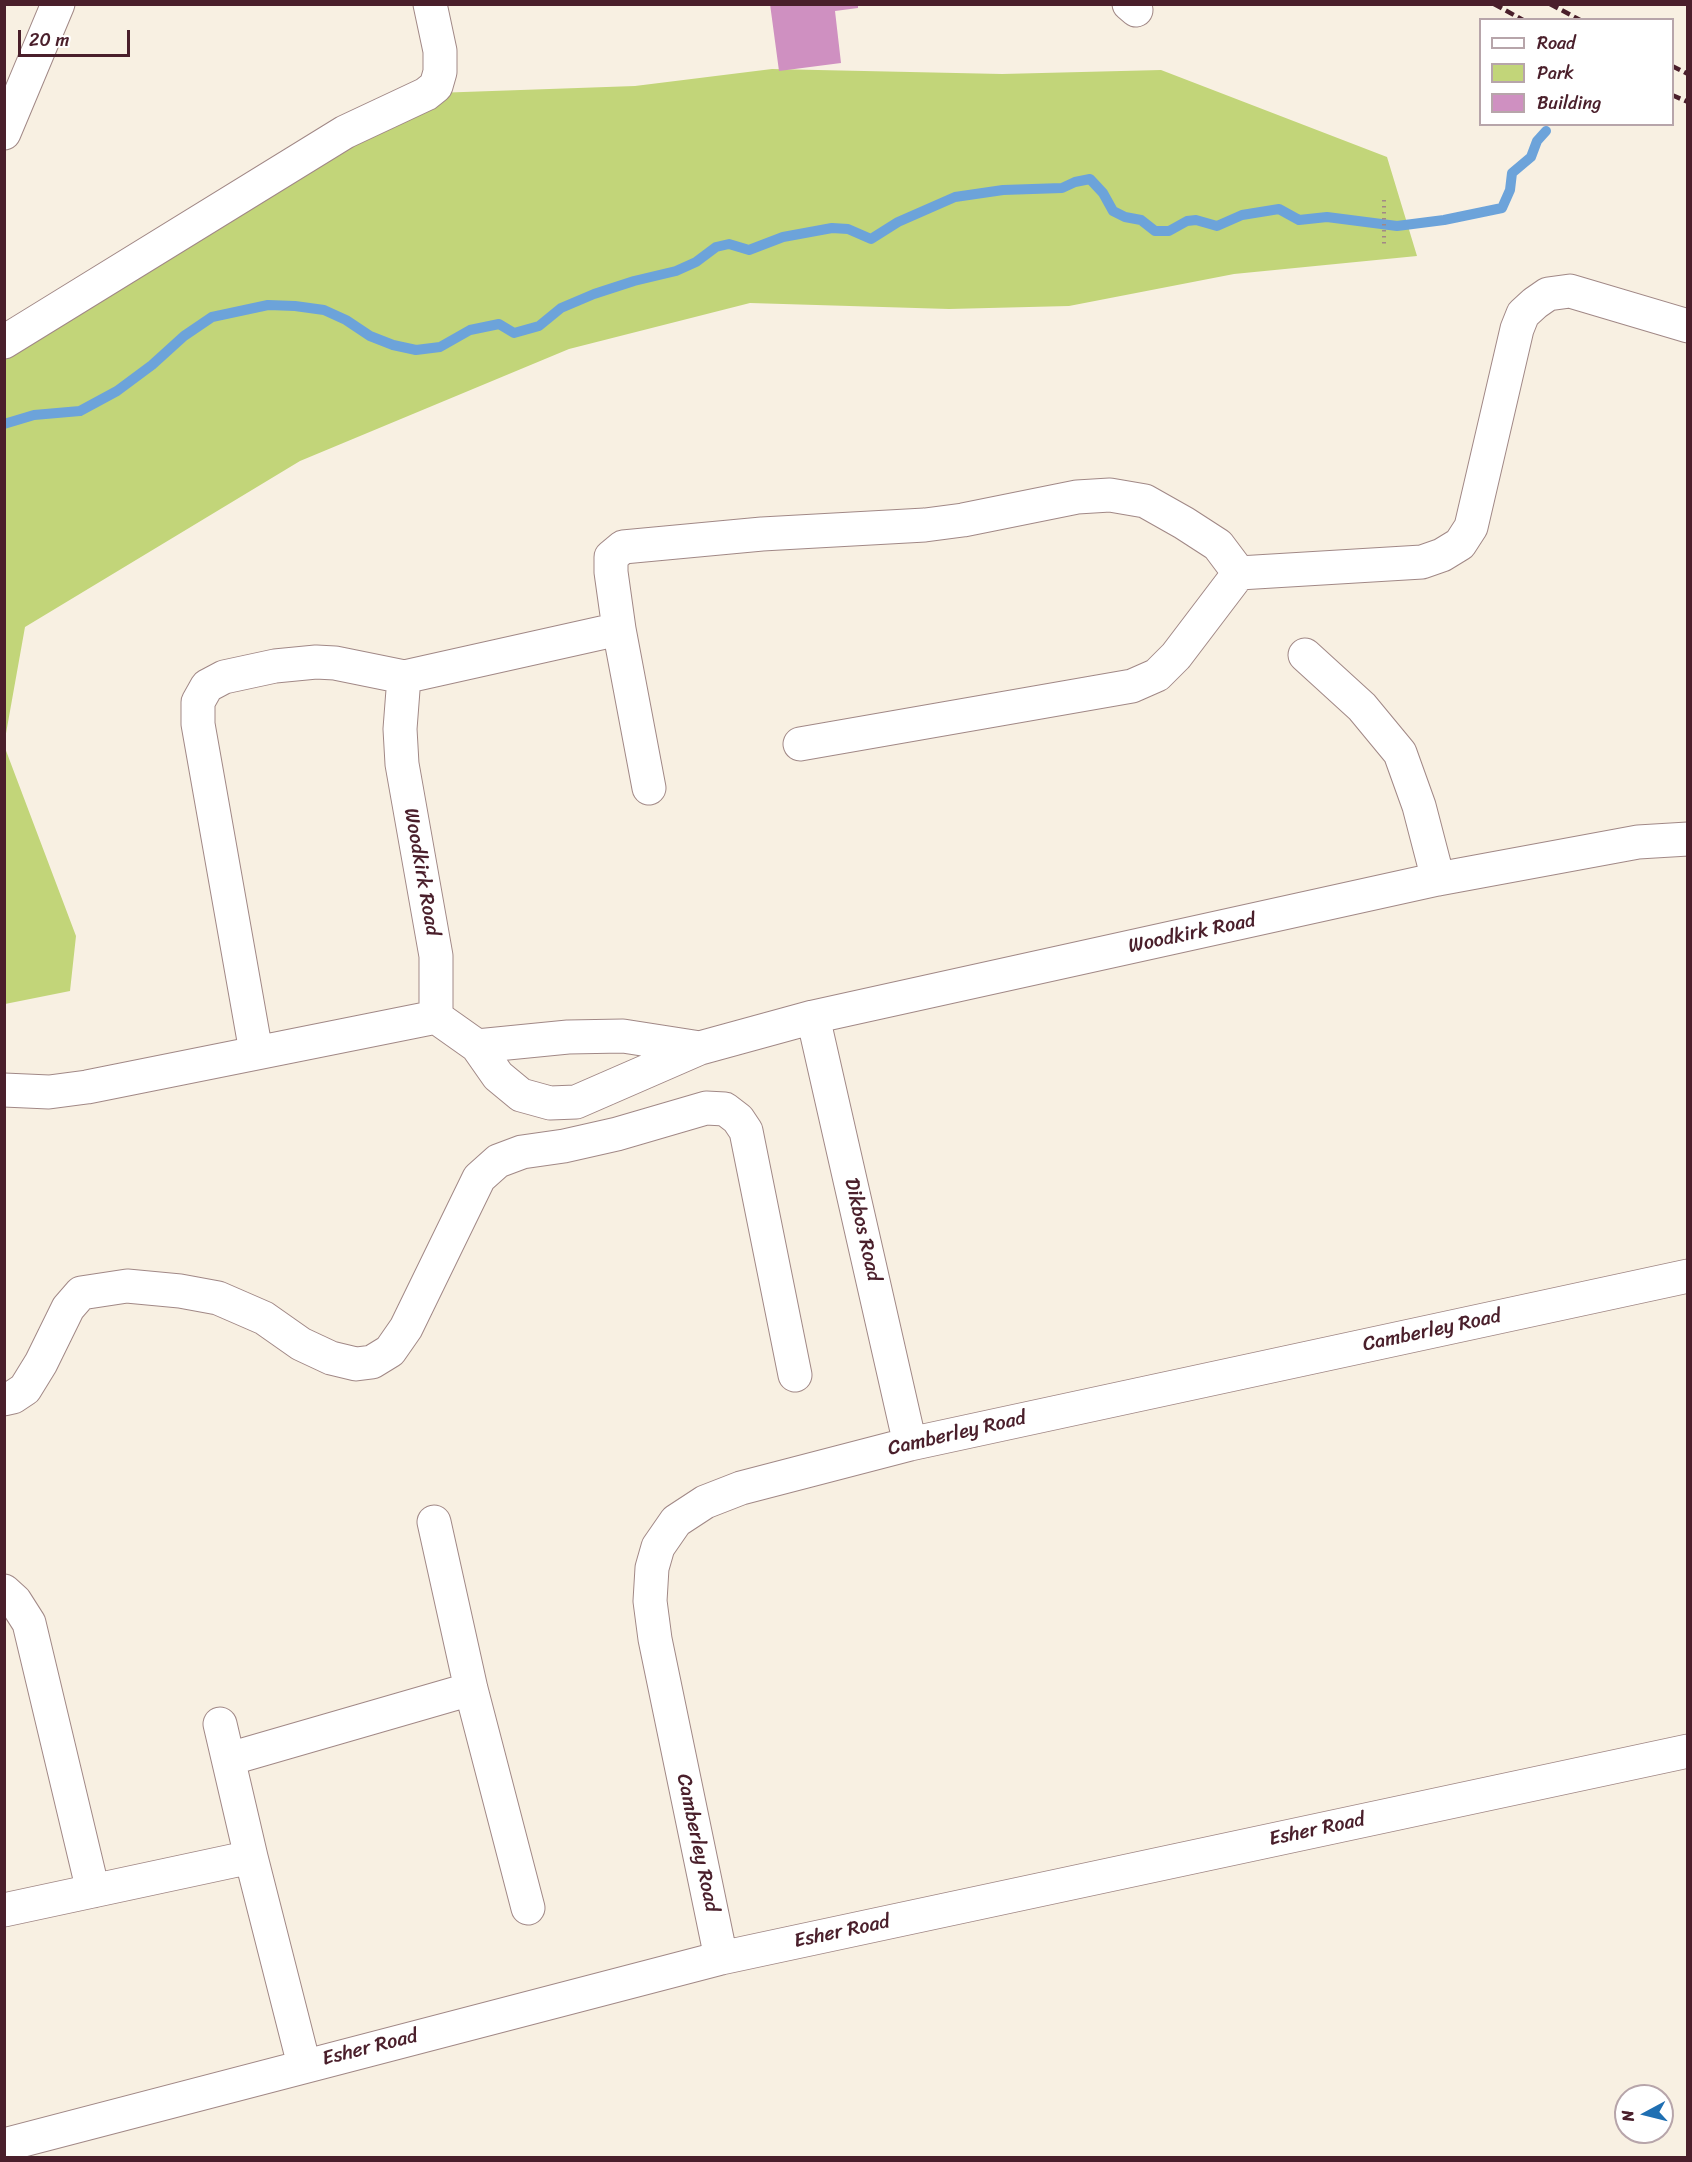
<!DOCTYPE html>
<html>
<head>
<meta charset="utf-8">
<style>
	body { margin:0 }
	#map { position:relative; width:1692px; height:2162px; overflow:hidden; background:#f8f0e2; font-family:Sriracha,sans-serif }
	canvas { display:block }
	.frame { position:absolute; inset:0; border:6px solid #4a1f2b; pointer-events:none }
	.legend { position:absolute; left:1479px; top:18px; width:195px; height:108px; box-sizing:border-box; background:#fff; border:2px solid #b7a5aa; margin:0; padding:8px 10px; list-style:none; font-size:18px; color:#4a1f2b }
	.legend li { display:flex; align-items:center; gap:12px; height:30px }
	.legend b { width:30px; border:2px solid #b7a5aa }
	.north { position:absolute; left:1614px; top:2084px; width:60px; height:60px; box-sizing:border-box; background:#fff; border:2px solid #b7a5aa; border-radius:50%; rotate:263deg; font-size:16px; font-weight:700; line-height:24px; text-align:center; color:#4a1f2b }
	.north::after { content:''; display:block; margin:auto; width:21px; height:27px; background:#1f6fb2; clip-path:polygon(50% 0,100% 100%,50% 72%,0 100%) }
	.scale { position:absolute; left:18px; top:30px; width:112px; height:27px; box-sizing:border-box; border:3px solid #4a1f2b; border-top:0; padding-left:8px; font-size:18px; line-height:21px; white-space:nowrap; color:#4a1f2b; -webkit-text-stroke:4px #fff; paint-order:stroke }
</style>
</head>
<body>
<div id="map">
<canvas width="1692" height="2162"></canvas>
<div class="frame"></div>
<ul class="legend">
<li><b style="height:8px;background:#fff"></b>Road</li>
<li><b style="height:16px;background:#c2d579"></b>Park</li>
<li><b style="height:16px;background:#cf90c1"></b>Building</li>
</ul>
<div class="north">N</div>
<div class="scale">20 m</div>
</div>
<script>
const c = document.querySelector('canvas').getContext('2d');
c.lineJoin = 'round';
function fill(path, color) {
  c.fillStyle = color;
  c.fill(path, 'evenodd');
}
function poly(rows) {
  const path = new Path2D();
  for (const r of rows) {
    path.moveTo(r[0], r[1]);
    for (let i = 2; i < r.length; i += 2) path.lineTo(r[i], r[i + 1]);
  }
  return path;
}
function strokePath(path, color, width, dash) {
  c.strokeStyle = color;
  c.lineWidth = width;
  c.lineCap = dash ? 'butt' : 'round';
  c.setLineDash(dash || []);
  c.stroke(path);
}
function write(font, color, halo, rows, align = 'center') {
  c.font = font + ' Sriracha,sans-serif';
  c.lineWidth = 4.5;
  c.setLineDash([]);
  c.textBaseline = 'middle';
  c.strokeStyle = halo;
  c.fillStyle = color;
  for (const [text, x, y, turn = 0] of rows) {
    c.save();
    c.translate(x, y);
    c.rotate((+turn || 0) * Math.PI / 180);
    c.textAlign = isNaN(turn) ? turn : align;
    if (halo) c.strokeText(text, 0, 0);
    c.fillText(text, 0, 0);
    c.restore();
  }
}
const green = poly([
	[772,69,1002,74,1161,70,1387,157,1417,256,1234,274,1069,306,949,309,750,303,569,349,300,461,25,627,5,739,5,346,435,93,635,86],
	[5,748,76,936,70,991,5,1004]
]);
const stream = poly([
	[4,424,34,415,80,411,117,391,152,365,184,336,212,317,268,305,295,306,324,310,346,320,370,336,393,345,416,350,440,347,470,330,499,324,514,333,539,326,561,308,594,294,634,281,676,271,696,262,716,247,729,244,749,250,783,237,832,228,848,229,871,239,898,222,955,197,1003,190,1062,188,1075,182,1090,179,1103,193,1113,211,1125,217,1141,220,1155,231,1169,231,1187,221,1196,220,1217,226,1242,215,1279,209,1299,220,1327,217,1397,226,1444,220,1502,208,1510,190,1512,173,1531,157,1537,141,1546,131]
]);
const building = poly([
	[770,4,858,4,858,8,835,11,841,63,779,71]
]);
const path = poly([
	[1384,200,1384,247]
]);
const minor = poly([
	[1129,4,1136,10],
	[4,133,58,4],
	[4,342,345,132,426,94,436,86,440,72,440,51,430,4],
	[1305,655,1362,707,1400,753,1419,806,1438,879],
	[404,677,400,729,402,764,436,956,436,1017],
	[800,744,1132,686,1157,675,1176,656,1239,573,1422,562,1442,555,1460,544,1471,527,1517,329,1523,314,1535,303,1548,294,1570,291,1688,326],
	[649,788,619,629,611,572,611,557,623,547,762,534,925,525,963,520,1077,497,1110,495,1145,501,1184,523,1218,545,1239,573],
	[436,1017,477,1046,498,1076,521,1095,550,1103,576,1102,700,1048,813,1017,1438,879,1638,842,1688,839],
	[813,1017,910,1444],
	[477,1046,568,1037,623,1036,700,1048],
	[256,1052,198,724,198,702,207,686,224,677,275,666,316,662,335,663,404,677,619,629],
	[4,1090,49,1092,87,1087,436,1017],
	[4,1399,13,1397,25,1389,41,1363,68,1308,81,1293,127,1286,180,1291,218,1298,264,1318,301,1344,331,1358,356,1364,372,1362,390,1351,406,1328,479,1178,498,1161,522,1152,564,1146,617,1134,706,1108,725,1109,738,1119,746,1131,795,1375],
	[434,1522,471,1689,528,1908],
	[4,1591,15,1601,29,1623,93,1891],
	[220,1724,251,1857,304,2065],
	[229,1759,471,1689],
	[4,1910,251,1857],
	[721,1958,655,1639,650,1601,652,1568,658,1547,676,1521,705,1502,741,1488,910,1444,1688,1276],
	[4,2145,721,1958,1688,1751]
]);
const rail = poly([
	[1494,4,1523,20],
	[1550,4,1580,20],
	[1672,66,1688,74],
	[1672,95,1688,102]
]);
const streetNames = [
	["Woodkirk Road",421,872,80],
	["Woodkirk Road",1192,934,-12],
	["Dikbos Road",862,1230,77],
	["Camberley Road",1432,1331,-12],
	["Camberley Road",957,1434,-13],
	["Esher Road",1317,1830,-12],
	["Camberley Road",697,1843,78],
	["Esher Road",842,1932,-12],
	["Esher Road",370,2048,-14]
];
fill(green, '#c2d579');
strokePath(stream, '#6ca3da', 10);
fill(building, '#cf90c1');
strokePath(minor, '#a18886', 35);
strokePath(path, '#a18886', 4, [1.5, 4.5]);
strokePath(minor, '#fff', 33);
strokePath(rail, '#4a1f2b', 4.5, [9, 4.5]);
write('20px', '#4a1f2b', '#fff', streetNames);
</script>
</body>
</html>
